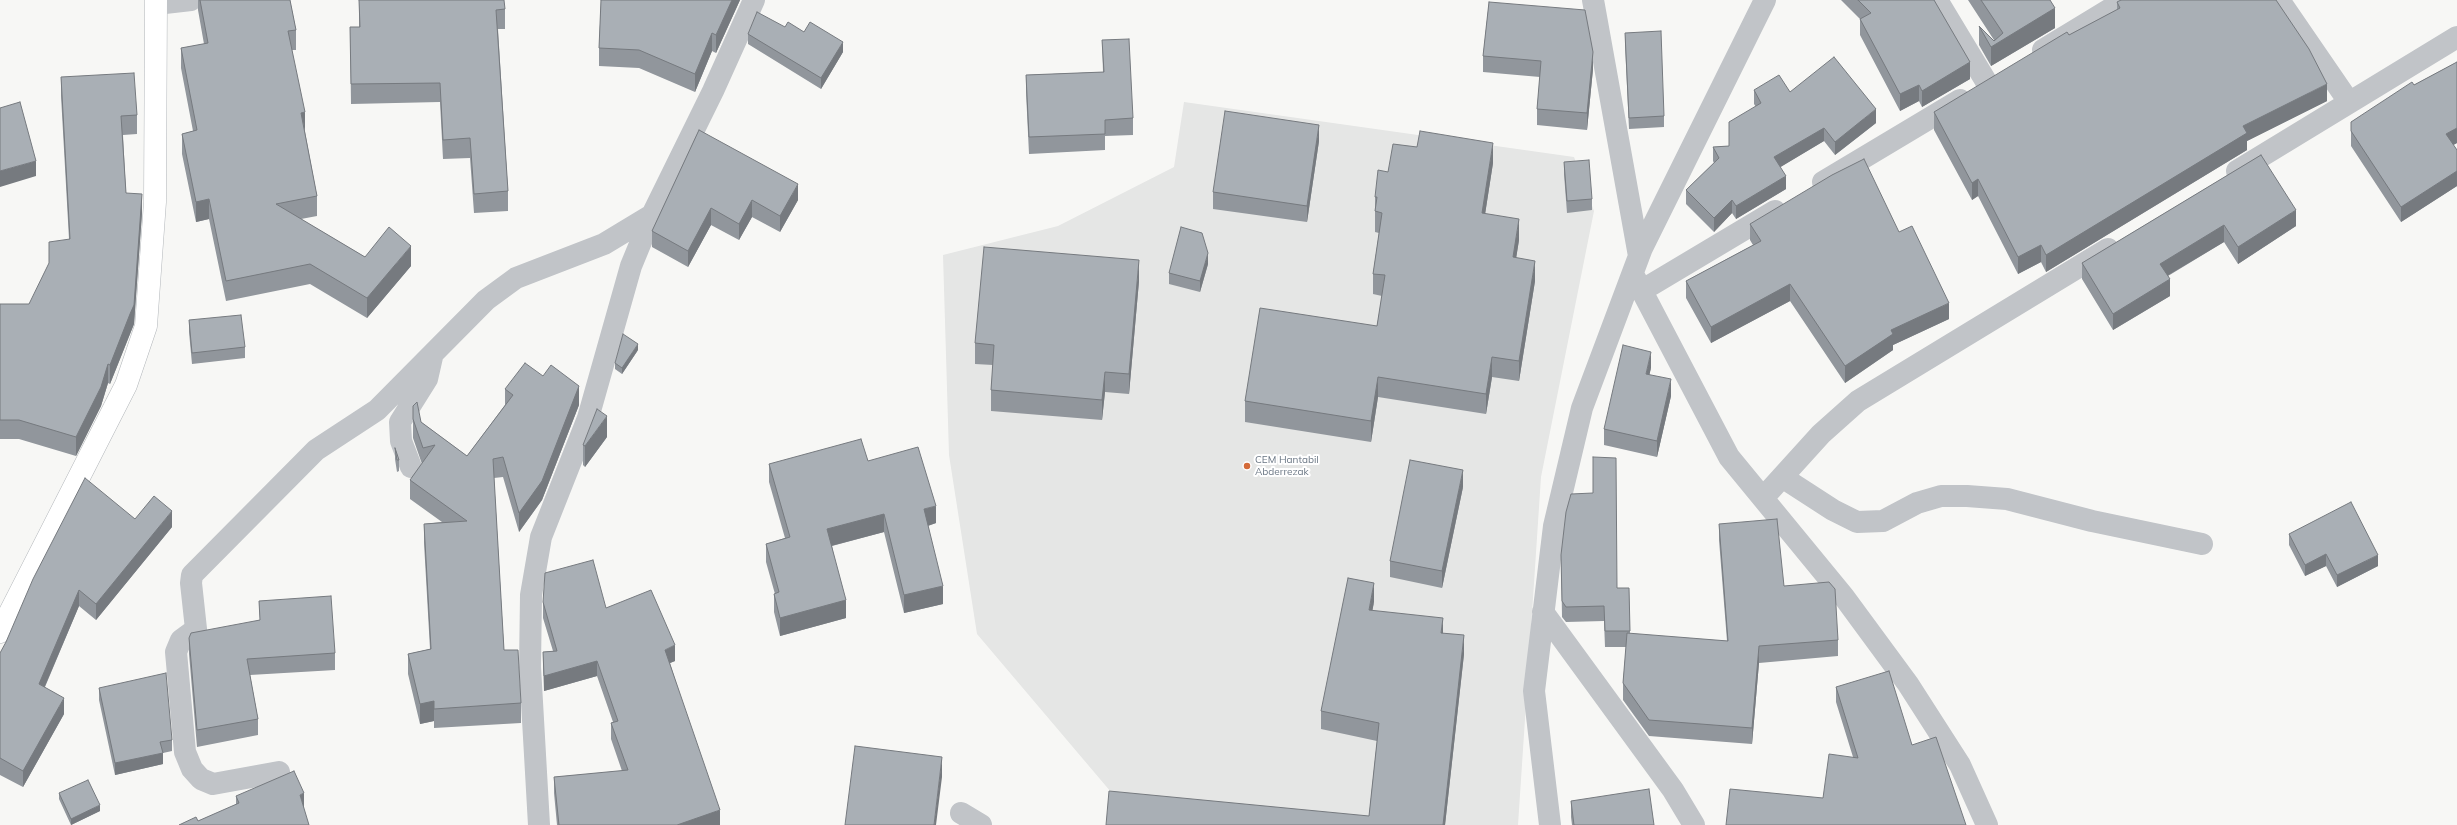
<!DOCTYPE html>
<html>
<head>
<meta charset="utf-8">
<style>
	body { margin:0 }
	canvas { display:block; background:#f7f7f5 }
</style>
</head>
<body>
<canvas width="2457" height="825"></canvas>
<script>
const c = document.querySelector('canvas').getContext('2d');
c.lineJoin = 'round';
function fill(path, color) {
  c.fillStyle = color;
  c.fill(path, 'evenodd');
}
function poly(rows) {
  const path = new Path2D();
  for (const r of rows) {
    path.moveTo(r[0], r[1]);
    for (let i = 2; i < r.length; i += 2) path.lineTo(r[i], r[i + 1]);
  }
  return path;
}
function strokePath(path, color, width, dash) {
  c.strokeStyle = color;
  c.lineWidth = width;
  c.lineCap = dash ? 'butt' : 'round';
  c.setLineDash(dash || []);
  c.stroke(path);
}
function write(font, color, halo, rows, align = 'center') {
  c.font = font + ' Mulish,sans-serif';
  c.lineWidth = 4;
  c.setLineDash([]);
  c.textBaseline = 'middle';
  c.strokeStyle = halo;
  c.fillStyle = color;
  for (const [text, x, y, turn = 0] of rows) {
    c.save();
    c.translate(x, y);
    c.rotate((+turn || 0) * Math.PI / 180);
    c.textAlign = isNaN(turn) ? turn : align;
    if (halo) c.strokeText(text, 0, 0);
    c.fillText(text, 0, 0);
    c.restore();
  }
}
const built = poly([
	[1184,102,1574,157,1594,211,1541,477,1518,825,1304,825,1122,805,977,634,949,455,943,255,1058,226,1174,167]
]);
const minor = poly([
	[1593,0,1639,256],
	[1937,0,1987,83],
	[2279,0,2349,102],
	[156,4,191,0],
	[2043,50,2125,0],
	[2237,171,2457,37],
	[1823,182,1960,100],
	[1633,274,1729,457,1844,597,1908,684,1960,765,1987,825],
	[1641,291,1775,211],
	[411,467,401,441,400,422,427,379,432,357],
	[1782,477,1833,510,1857,522,1883,521,1917,503,1941,496,1967,496,2007,499,2092,521,2202,544],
	[1763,498,1821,434,1858,401,2108,249],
	[1543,612,1673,790,1694,825],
	[279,772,213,784,201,779,192,769,185,752,176,652,181,640,196,629,191,583,192,575,316,450,377,410,486,300,516,278,604,244,652,215],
	[961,813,981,825],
	[539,825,530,667,531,595,541,537,588,418,631,266,652,215,713,91,754,0],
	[1550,825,1534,691,1554,526,1582,408,1642,248,1765,0]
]);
const major = poly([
	[0,632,126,385,146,326,155,202,156,0]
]);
const wall = poly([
	[198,0,290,0,296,30,296,50,292,50,305,132,317,196,317,216,301,219,365,257,411,266,367,318,310,284,226,301,209,219,196,222,182,154,182,134,193,131,181,68,181,48,204,44,198,10],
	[359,0,505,9,505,29,498,29,508,191,508,211,474,213,470,158,443,159,440,102,351,104,350,27,359,27],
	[601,0,740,0,716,53,712,51,695,92,639,68,599,66,599,48],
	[1841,0,1934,0,1970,79,1922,107,1919,101,1900,111,1860,35,1860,19],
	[1968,0,2050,0,2055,28,1991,66,1979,45,1979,26,1994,41,1994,40],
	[1489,2,1593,69,1587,130,1537,125,1537,109,1540,77,1483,72,1483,56],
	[2117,2,2327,101,2247,141,2247,150,2046,272,2041,262,2018,274,1978,196,1972,200,1934,130,1934,112,2069,35,2117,10],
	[804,32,843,52,821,89,748,44,748,34],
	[1625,33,1664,116,1664,127,1629,129,1625,44],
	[1102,40,1133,118,1133,135,1105,136,1105,150,1029,154,1026,92,1026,75,1103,72],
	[2457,62,2457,143,2453,145,2457,150,2457,186,2401,222,2351,146,2351,122,2414,85],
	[61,77,137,115,137,134,123,135,126,193,142,213,134,324,110,384,108,383,101,406,76,456,19,439,0,439,0,304,29,304,69,239,61,96],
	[1754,90,1790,92,1876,123,1835,155,1824,141,1780,167,1786,189,1736,219,1732,213,1714,232,1686,204,1686,190,1714,163,1713,161,1713,147,1729,146,1756,107,1754,104],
	[699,130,798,200,780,232,752,217,739,240,711,225,688,267,652,247,652,231],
	[1319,141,1307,222,1213,209,1213,192],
	[2261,155,2296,226,2238,264,2224,242,2168,276,2170,296,2113,330,2082,279,2082,263],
	[1564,162,1592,199,1592,210,1567,213,1564,174],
	[1493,163,1485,214,1519,240,1516,258,1535,281,1519,381,1492,377,1486,414,1378,397,1371,442,1245,422,1245,401,1377,326,1382,296,1373,294,1373,274,1379,233,1375,232,1375,197],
	[1750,224,1899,232,1949,319,1893,345,1893,350,1845,383,1790,301,1711,343,1686,298,1686,281,1753,245,1750,240],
	[1208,264,1200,292,1169,284,1169,273],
	[1139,281,1129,394,1105,392,1102,420,991,411,991,390,993,365,975,364,975,343],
	[189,320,245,347,245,358,192,364,189,332],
	[638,350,622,374,615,369,615,363],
	[1651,368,1649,375,1671,396,1657,457,1604,445,1604,429],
	[505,389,579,405,542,500,519,532,503,477,494,478,504,650,521,703,521,723,434,728,434,721,420,724,408,674,408,654,430,649,424,543,424,524,442,522,410,499,410,480,422,464,413,438,413,406,421,422,467,456,505,405],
	[607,437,585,467,583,465,583,445],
	[395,448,399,460,399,471,397,472,395,459],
	[868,461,936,523,928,526,943,604,904,613,884,532,832,546,846,618,780,636,774,612,774,594,775,594,766,562,766,544,785,538,769,482,769,464],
	[1463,487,1442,588,1390,577,1390,561],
	[135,519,172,527,96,620,79,606,45,687,64,714,23,787,0,775,0,653],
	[1719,524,1784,586,1838,640,1838,656,1759,663,1752,744,1649,736,1623,700,1623,683,1626,647,1605,647,1604,621,1566,622,1562,617,1561,555,1617,588,1629,588,1630,634,1727,641,1719,540],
	[2289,534,2378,566,2337,587,2326,566,2305,576,2289,545],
	[259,601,335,653,335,670,250,675,258,719,258,735,197,747,189,654,189,638,260,620],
	[543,602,606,608,675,661,670,663,720,825,557,825,554,793,554,777,622,771,611,739,611,723,613,722,597,676,544,691,543,667,543,652,553,651,543,618],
	[1374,602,1372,611,1443,633,1464,654,1445,825,1106,825,1369,816,1377,741,1321,729,1321,711],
	[1836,687,1912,745,1823,798,1853,757,1836,702],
	[99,688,172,740,172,751,163,753,163,764,115,775,99,700],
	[59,793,100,811,71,825,59,799],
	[304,793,198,821,236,805,236,796],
	[1571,801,1654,825,1572,825,1571,817]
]);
const shadedWall = poly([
	[732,0,740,0,716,53,716,35],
	[2055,8,2055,28,1991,66,1991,47],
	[712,33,712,51,695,92,695,74],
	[843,42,843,52,821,89,821,78],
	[1593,52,1593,69,1587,130,1587,113],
	[1970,62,1970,79,1922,107,1922,91],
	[2327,84,2327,101,2247,141,2247,150,2046,272,2046,255,2243,126],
	[1919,85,1919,101,1900,111,1900,94],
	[1876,109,1876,123,1835,155,1835,142],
	[305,112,305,132,301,113],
	[1319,125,1319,141,1307,222,1307,206],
	[1824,128,1824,141,1774,171,1774,157],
	[2457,128,2457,143,2446,149,2446,134],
	[1493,143,1493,163,1482,234,1482,213],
	[36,161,36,176,0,187,0,171],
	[2457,171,2457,186,2401,222,2401,207],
	[1786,176,1786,189,1736,219,1736,206],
	[1978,179,1978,196,1972,200,1972,183],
	[798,184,798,200,780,232,780,216],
	[142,194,142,213,134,324,110,384,110,365],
	[209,199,209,219,196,222,196,202],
	[752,200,752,217,739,240,739,224],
	[1732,200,1732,213,1714,232,1714,218],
	[711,208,711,225,688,267,688,251],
	[2296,210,2296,226,2238,264,2238,247],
	[1519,219,1519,240,1513,278,1513,257],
	[2224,225,2224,242,2160,280,2160,264],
	[2041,245,2041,262,2018,274,2018,257],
	[411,246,411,266,367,318,367,298],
	[1208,253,1208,264,1200,292,1200,281],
	[1139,260,1139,281,1129,394,1129,374],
	[1535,261,1535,281,1519,381,1519,361],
	[2170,279,2170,296,2113,330,2113,314],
	[1790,284,1790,301,1711,343,1711,327],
	[1949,303,1949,319,1893,345,1893,350,1845,383,1845,366,1891,330],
	[638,344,638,350,622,374,622,368],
	[1651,352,1651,368,1646,390,1646,374],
	[1492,357,1492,377,1486,414,1486,394],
	[108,364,108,383,101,406,76,456,76,437],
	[1105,372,1105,392,1102,420,1102,400],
	[1378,377,1378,397,1371,442,1371,421],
	[1671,379,1671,396,1657,457,1657,441],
	[579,386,579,405,542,500,519,532,519,513],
	[607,416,607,437,585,467,585,446],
	[1463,470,1463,487,1442,588,1442,571],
	[936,506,936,523,924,527,924,509],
	[172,511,172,527,96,620,96,604],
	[884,514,884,532,827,547,827,529],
	[2326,554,2326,566,2305,576,2305,565],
	[2378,555,2378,566,2337,587,2337,575],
	[1374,583,1374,602,1369,629,1369,610],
	[943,586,943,604,904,613,904,595],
	[79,590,79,606,39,700,39,684],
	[846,600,846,618,780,636,780,618],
	[1443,618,1443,637,1441,633],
	[1464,635,1464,654,1445,825,1443,825],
	[675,645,675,661,665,665,665,650],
	[1759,646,1759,663,1752,744,1752,728],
	[597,661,597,676,544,691,544,676],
	[64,698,64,714,23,787,23,771],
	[434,701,434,721,420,724,420,704],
	[163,753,163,764,115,775,115,763],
	[942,757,942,777,936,825,934,825],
	[304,793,304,810,300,795],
	[100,805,100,811,71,825,71,819],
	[720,810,720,825,677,825]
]);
const building = poly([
	[200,0,290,0,296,30,288,31,305,112,301,113,317,196,276,204,365,257,389,227,411,246,367,298,310,264,226,281,209,199,196,202,182,134,197,130,181,48,208,43,200,0],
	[359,0,504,0,505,9,496,10,508,191,474,194,470,138,443,140,440,83,351,84,350,27,360,27,359,0],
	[601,0,732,0,716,35,712,33,695,74,639,50,599,48,601,0],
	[1858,0,1934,0,1970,62,1922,91,1919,85,1900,94,1860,19,1871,13,1858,0],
	[1981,0,2050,0,2055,8,1991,47,1979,26,1994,41,2003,33,1981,0],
	[2121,0,2276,0,2309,49,2327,84,2243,126,2247,133,2046,255,2041,245,2018,257,1978,179,1972,183,1934,112,2067,32,2069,35,2120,8,2117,2,2121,0],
	[1489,2,1585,10,1593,52,1587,113,1537,109,1541,61,1483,56,1489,2],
	[757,12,785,27,788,22,804,32,810,22,843,42,821,78,748,34,757,12],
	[1661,31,1664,116,1629,118,1625,33,1661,31],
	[1129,39,1133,118,1105,120,1105,134,1029,137,1026,75,1104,72,1102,40,1129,39],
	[1834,57,1876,109,1835,142,1824,128,1774,157,1786,176,1736,206,1732,200,1714,218,1686,190,1719,158,1713,147,1729,146,1729,122,1761,103,1754,90,1779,75,1790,92,1834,57],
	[2457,62,2457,128,2446,134,2457,150,2457,171,2401,207,2351,131,2351,122,2412,82,2414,85,2457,62],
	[134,73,137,115,121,116,126,193,142,194,134,305,130,314,110,365,108,364,101,387,76,437,19,420,0,420,0,304,29,304,49,263,49,242,70,239,61,77,134,73],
	[20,102,36,161,0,171,0,108,20,102],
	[1225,111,1319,125,1307,206,1213,192,1225,111],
	[699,130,798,184,780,216,752,200,739,224,711,208,688,251,652,231,699,130],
	[1420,131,1493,143,1482,213,1519,219,1513,257,1535,261,1519,361,1492,357,1486,394,1378,377,1371,421,1245,401,1260,308,1377,326,1385,275,1373,274,1382,213,1375,211,1377,197,1375,197,1378,170,1388,172,1393,144,1417,147,1420,131],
	[2261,155,2296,210,2238,247,2224,225,2160,264,2170,279,2113,314,2082,263,2261,155],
	[1864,159,1899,232,1912,226,1949,303,1891,330,1893,334,1845,366,1790,284,1711,327,1686,281,1761,241,1750,224,1832,175,1864,159],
	[1589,160,1592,199,1567,201,1564,162,1589,160],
	[1181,227,1202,233,1208,253,1200,281,1169,273,1181,227],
	[984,247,1139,260,1129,374,1105,372,1102,400,991,390,994,345,975,343,984,247],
	[241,315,245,347,192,353,189,320,241,315],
	[623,334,638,344,622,368,615,363,623,334],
	[1623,345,1651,352,1646,374,1671,379,1657,441,1604,429,1623,345],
	[525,363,543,376,551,365,579,386,542,481,519,513,503,457,493,459,504,650,518,650,521,703,434,709,434,701,420,704,408,654,431,649,424,524,467,521,410,480,435,445,423,448,413,419,413,406,417,402,421,422,467,456,513,395,505,389,525,363],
	[597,409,607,416,585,446,583,445,597,409],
	[861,439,868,461,918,447,936,506,924,509,943,586,904,595,884,514,827,529,846,600,780,618,774,594,779,592,766,544,790,537,769,464,861,439],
	[395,448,399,460,397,460,395,448],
	[1593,457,1616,458,1617,588,1629,588,1630,631,1605,631,1604,606,1566,607,1562,601,1561,555,1566,512,1571,494,1593,493,1593,457],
	[1410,460,1463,470,1442,571,1390,561,1410,460],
	[85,478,135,519,154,496,172,511,96,604,79,590,39,684,64,698,23,771,0,758,0,653,6,642,33,579,85,478],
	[2351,502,2378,555,2337,575,2326,554,2305,565,2289,534,2351,502],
	[1777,519,1784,586,1829,582,1835,589,1838,640,1759,646,1752,728,1649,720,1623,683,1627,633,1728,641,1719,524,1777,519],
	[593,560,606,608,651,590,675,645,665,650,720,810,677,825,559,825,554,777,628,770,611,723,618,721,597,661,544,676,543,652,557,651,543,602,545,573,593,560],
	[1348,578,1374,583,1369,610,1443,618,1441,633,1464,635,1443,825,1106,825,1109,791,1369,816,1379,723,1321,711,1348,578],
	[331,596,335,653,247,659,258,719,197,730,189,638,191,633,260,620,259,601,331,596],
	[1889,671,1912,745,1936,737,1966,825,1726,825,1730,789,1823,798,1829,754,1858,758,1836,687,1889,671],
	[166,673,172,740,160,742,163,753,115,763,99,688,166,673],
	[855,746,942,757,934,825,845,825,855,746],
	[294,771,304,793,300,795,309,825,179,825,196,817,198,821,239,803,236,796,294,771],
	[88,780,100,805,71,819,59,793,88,780],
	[1649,789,1654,825,1574,825,1571,801,1649,789]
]);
const markers = [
	[1247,466,4,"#d46a39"]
];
const poiNames = [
	["CEM Hantabil",1255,460],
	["Abderrezak",1255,472]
];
fill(built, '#e5e6e5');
strokePath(major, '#b2b6ba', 23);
strokePath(minor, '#c1c4c8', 22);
strokePath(major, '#fff', 22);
fill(wall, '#91969c');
fill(shadedWall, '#767a7f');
fill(building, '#a9afb5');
strokePath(building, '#767a7f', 1);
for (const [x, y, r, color] of markers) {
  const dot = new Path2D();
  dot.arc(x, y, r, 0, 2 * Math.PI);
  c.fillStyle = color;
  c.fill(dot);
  strokePath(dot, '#fff', 1.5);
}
write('10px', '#697583', '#fff', poiNames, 'left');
</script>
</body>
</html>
